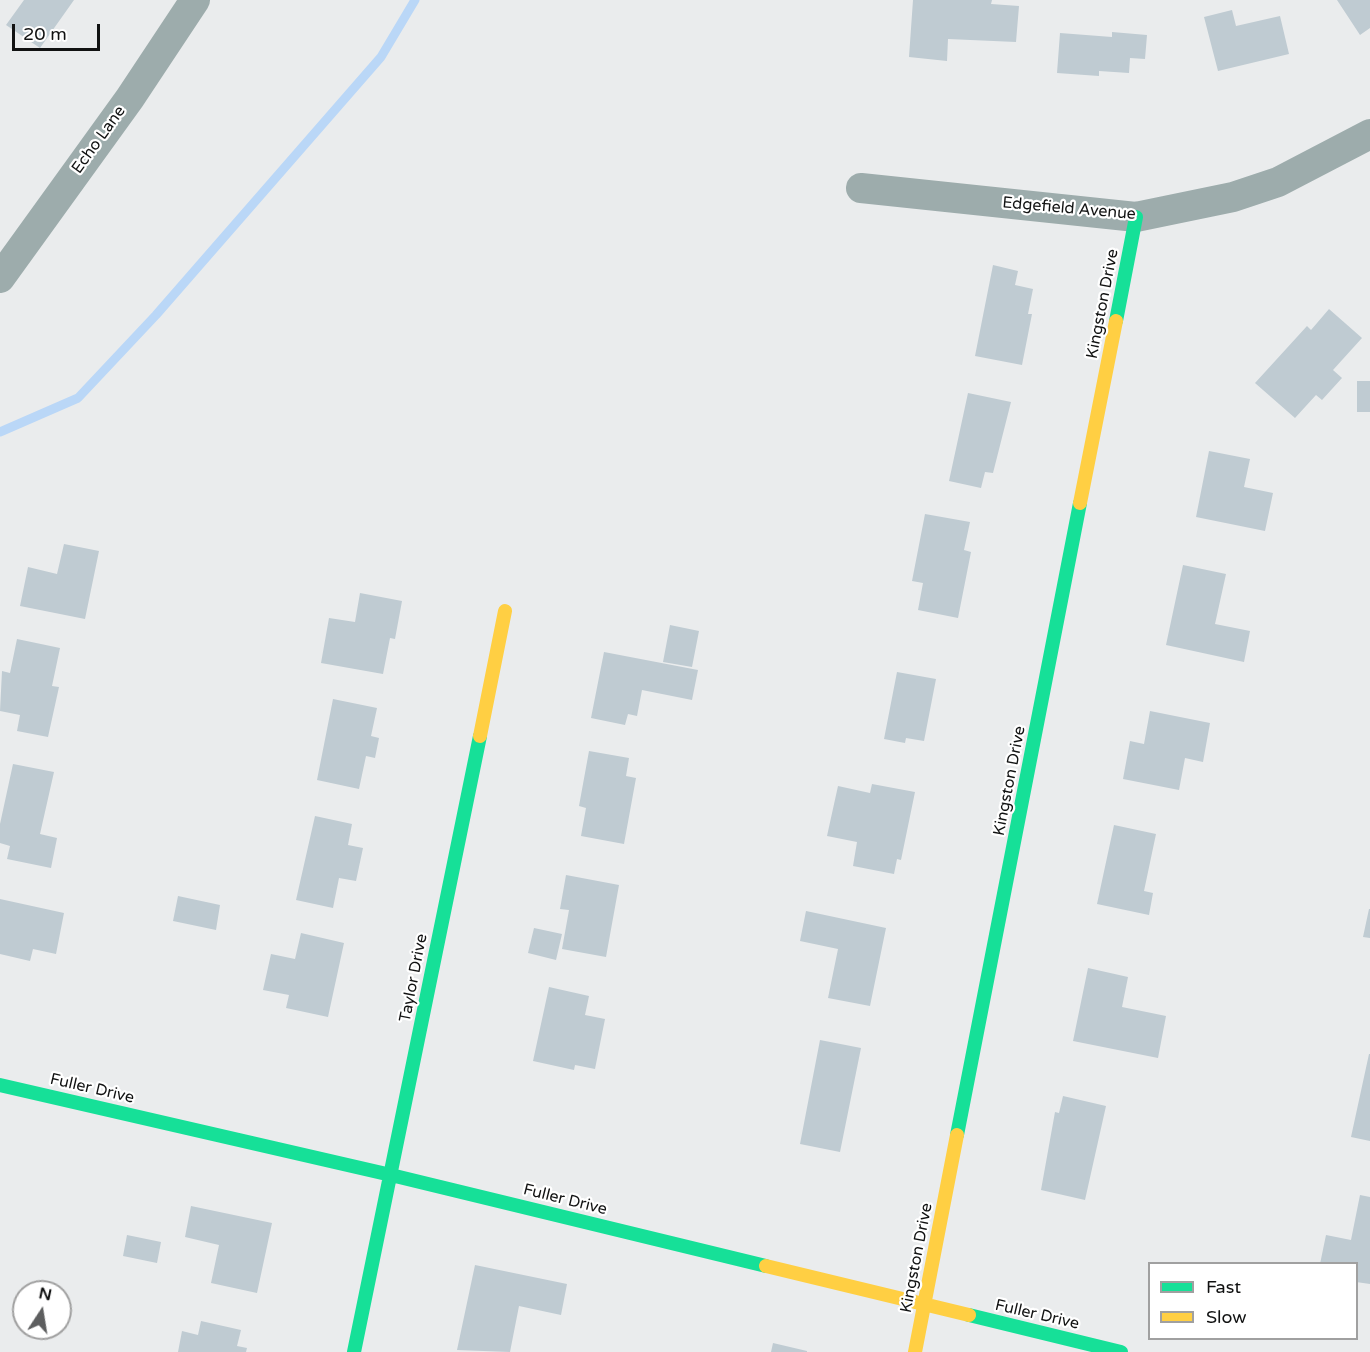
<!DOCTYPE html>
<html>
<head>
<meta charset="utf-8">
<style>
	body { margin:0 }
	#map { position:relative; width:1370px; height:1352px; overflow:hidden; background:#eaeced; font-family:"Varela Round",sans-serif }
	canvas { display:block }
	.legend { position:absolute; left:1148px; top:1262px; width:210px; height:78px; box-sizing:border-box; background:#fff; border:2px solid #a0a0a0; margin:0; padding:8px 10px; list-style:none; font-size:18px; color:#111212 }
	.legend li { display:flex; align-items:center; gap:12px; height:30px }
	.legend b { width:30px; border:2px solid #a0a0a0 }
	.north { position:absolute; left:12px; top:1280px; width:60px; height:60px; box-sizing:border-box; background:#fff; border:2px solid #a0a0a0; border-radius:50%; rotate:12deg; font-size:16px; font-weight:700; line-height:24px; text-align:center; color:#111212 }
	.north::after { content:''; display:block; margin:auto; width:21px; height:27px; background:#5d5e5f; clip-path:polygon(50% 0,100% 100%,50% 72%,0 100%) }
	.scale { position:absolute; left:12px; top:24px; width:88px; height:27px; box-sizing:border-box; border:3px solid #111212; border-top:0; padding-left:8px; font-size:18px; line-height:21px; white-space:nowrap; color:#111212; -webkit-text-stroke:4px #fff; paint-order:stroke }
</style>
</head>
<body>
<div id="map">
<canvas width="1370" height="1352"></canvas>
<ul class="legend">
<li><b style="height:8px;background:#16e098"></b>Fast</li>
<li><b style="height:8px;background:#ffcf43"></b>Slow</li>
</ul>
<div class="north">N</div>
<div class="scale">20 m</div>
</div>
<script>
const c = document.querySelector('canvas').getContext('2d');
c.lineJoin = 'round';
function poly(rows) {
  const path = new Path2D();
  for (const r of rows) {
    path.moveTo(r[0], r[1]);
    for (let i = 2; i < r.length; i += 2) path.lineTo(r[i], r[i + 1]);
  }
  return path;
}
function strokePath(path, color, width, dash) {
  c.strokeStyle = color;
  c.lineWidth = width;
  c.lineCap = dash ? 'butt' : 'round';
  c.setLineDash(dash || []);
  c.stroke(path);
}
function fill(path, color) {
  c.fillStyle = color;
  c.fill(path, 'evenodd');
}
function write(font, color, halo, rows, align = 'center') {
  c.font = font + ' "Varela Round",sans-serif';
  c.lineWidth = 4.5;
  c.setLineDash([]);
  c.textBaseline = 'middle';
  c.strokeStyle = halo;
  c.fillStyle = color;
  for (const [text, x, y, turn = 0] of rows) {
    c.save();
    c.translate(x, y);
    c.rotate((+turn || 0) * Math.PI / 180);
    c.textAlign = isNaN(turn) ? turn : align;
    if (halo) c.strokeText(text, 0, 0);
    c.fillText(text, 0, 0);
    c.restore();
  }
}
const stream = poly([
	[0,432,78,398,156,315,381,57,415,0]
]);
const building = poly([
	[24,0,74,0,40,48,6,25],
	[913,0,992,0,991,4,1019,6,1016,42,948,39,947,61,909,57],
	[1337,0,1370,0,1370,28,1360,35],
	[1232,10,1236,26,1280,16,1289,54,1218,71,1204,17],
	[1112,32,1147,35,1145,59,1130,58,1129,73,1099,71,1099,76,1057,73,1060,33,1112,37],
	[993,265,1018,271,1015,285,1033,289,1028,314,1032,314,1022,365,975,356],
	[1329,309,1362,338,1333,370,1342,378,1322,400,1316,395,1295,418,1255,383,1307,326,1311,330],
	[1357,381,1370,381,1370,412,1357,412],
	[968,393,1011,402,993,473,985,472,981,488,949,481],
	[1209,451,1250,459,1244,487,1273,493,1265,531,1196,517],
	[925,514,970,522,964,550,971,552,958,618,918,610,923,583,912,581],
	[64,544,99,551,85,619,20,606,28,567,57,574],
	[1183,565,1226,574,1215,624,1250,631,1244,662,1166,645],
	[360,593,402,601,395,639,390,638,383,674,321,663,329,618,355,622],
	[670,625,699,631,692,667,663,662],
	[17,639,60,648,52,686,59,687,48,737,17,731,20,715,0,711,2,671,10,673],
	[604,652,698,670,692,700,642,690,637,716,628,714,625,725,591,718],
	[897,672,936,679,924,741,906,738,905,743,884,739],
	[333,699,377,708,371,736,379,738,375,758,366,756,359,789,317,780],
	[1150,711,1210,723,1203,762,1185,758,1179,790,1123,779,1130,741,1144,744],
	[589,751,629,758,626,776,636,778,624,844,581,836,586,808,579,806],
	[13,764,54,772,40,834,57,838,51,868,7,859,10,846,0,843,0,824],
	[872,784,915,792,901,860,897,859,894,874,853,866,857,842,827,836,838,786,870,793],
	[315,816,352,824,348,845,363,848,356,881,339,878,333,908,296,900],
	[1114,825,1156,834,1144,891,1153,893,1149,915,1097,904],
	[566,875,619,885,606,957,562,949,569,910,560,909],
	[178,896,220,905,216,930,173,921],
	[0,899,64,913,56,954,33,949,30,961,0,954],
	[1369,909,1370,909,1370,938,1363,937],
	[806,911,886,928,870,1006,828,998,838,949,800,941],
	[534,928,562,934,556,960,528,953],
	[301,933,344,943,328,1017,286,1008,289,995,263,990,271,954,295,959],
	[1088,968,1128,977,1122,1007,1166,1016,1158,1058,1073,1041],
	[549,987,589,996,585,1015,605,1019,595,1069,575,1065,574,1070,533,1061],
	[820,1040,861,1048,840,1152,800,1144],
	[1369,1054,1370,1054,1370,1141,1351,1137],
	[1063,1096,1106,1106,1085,1200,1041,1190,1055,1112,1059,1113],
	[1360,1195,1370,1197,1370,1284,1356,1282,1356,1264,1320,1264,1326,1235,1351,1240],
	[191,1206,272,1223,257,1293,211,1283,219,1245,185,1237],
	[127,1235,161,1242,157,1263,123,1256],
	[475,1265,567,1284,561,1315,519,1306,510,1352,457,1350],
	[201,1321,241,1330,237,1346,247,1348,246,1352,178,1352,182,1331,198,1335],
	[773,1343,807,1351,807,1352,771,1352]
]);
const street = poly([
	[861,188,1136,217,1233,197,1278,182,1370,134],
	[0,278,130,98,195,0]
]);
const fast = poly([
	[1116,321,1136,217],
	[0,1085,391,1175,766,1266],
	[957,1135,1080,503],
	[969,1315,1121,1352],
	[354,1352,480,736]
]);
const slow = poly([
	[1080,503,1116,321],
	[480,736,505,611],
	[766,1266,969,1315],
	[915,1352,957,1135]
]);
const streetNames = [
	["Echo Lane",99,140,-54],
	["Edgefield Avenue",1069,209,5],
	["Kingston Drive",1103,304,-79],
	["Kingston Drive",1010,781,-79],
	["Taylor Drive",414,978,-79],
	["Fuller Drive",92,1089,13],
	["Fuller Drive",565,1200,14],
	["Kingston Drive",917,1258,-79],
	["Fuller Drive",1037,1315,13]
];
strokePath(stream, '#bad7f7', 9);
fill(building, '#bfcbd2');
strokePath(street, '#9dacac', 30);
strokePath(fast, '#16e098', 14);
strokePath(slow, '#ffcf43', 14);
write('16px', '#111212', '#fff', streetNames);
</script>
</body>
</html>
